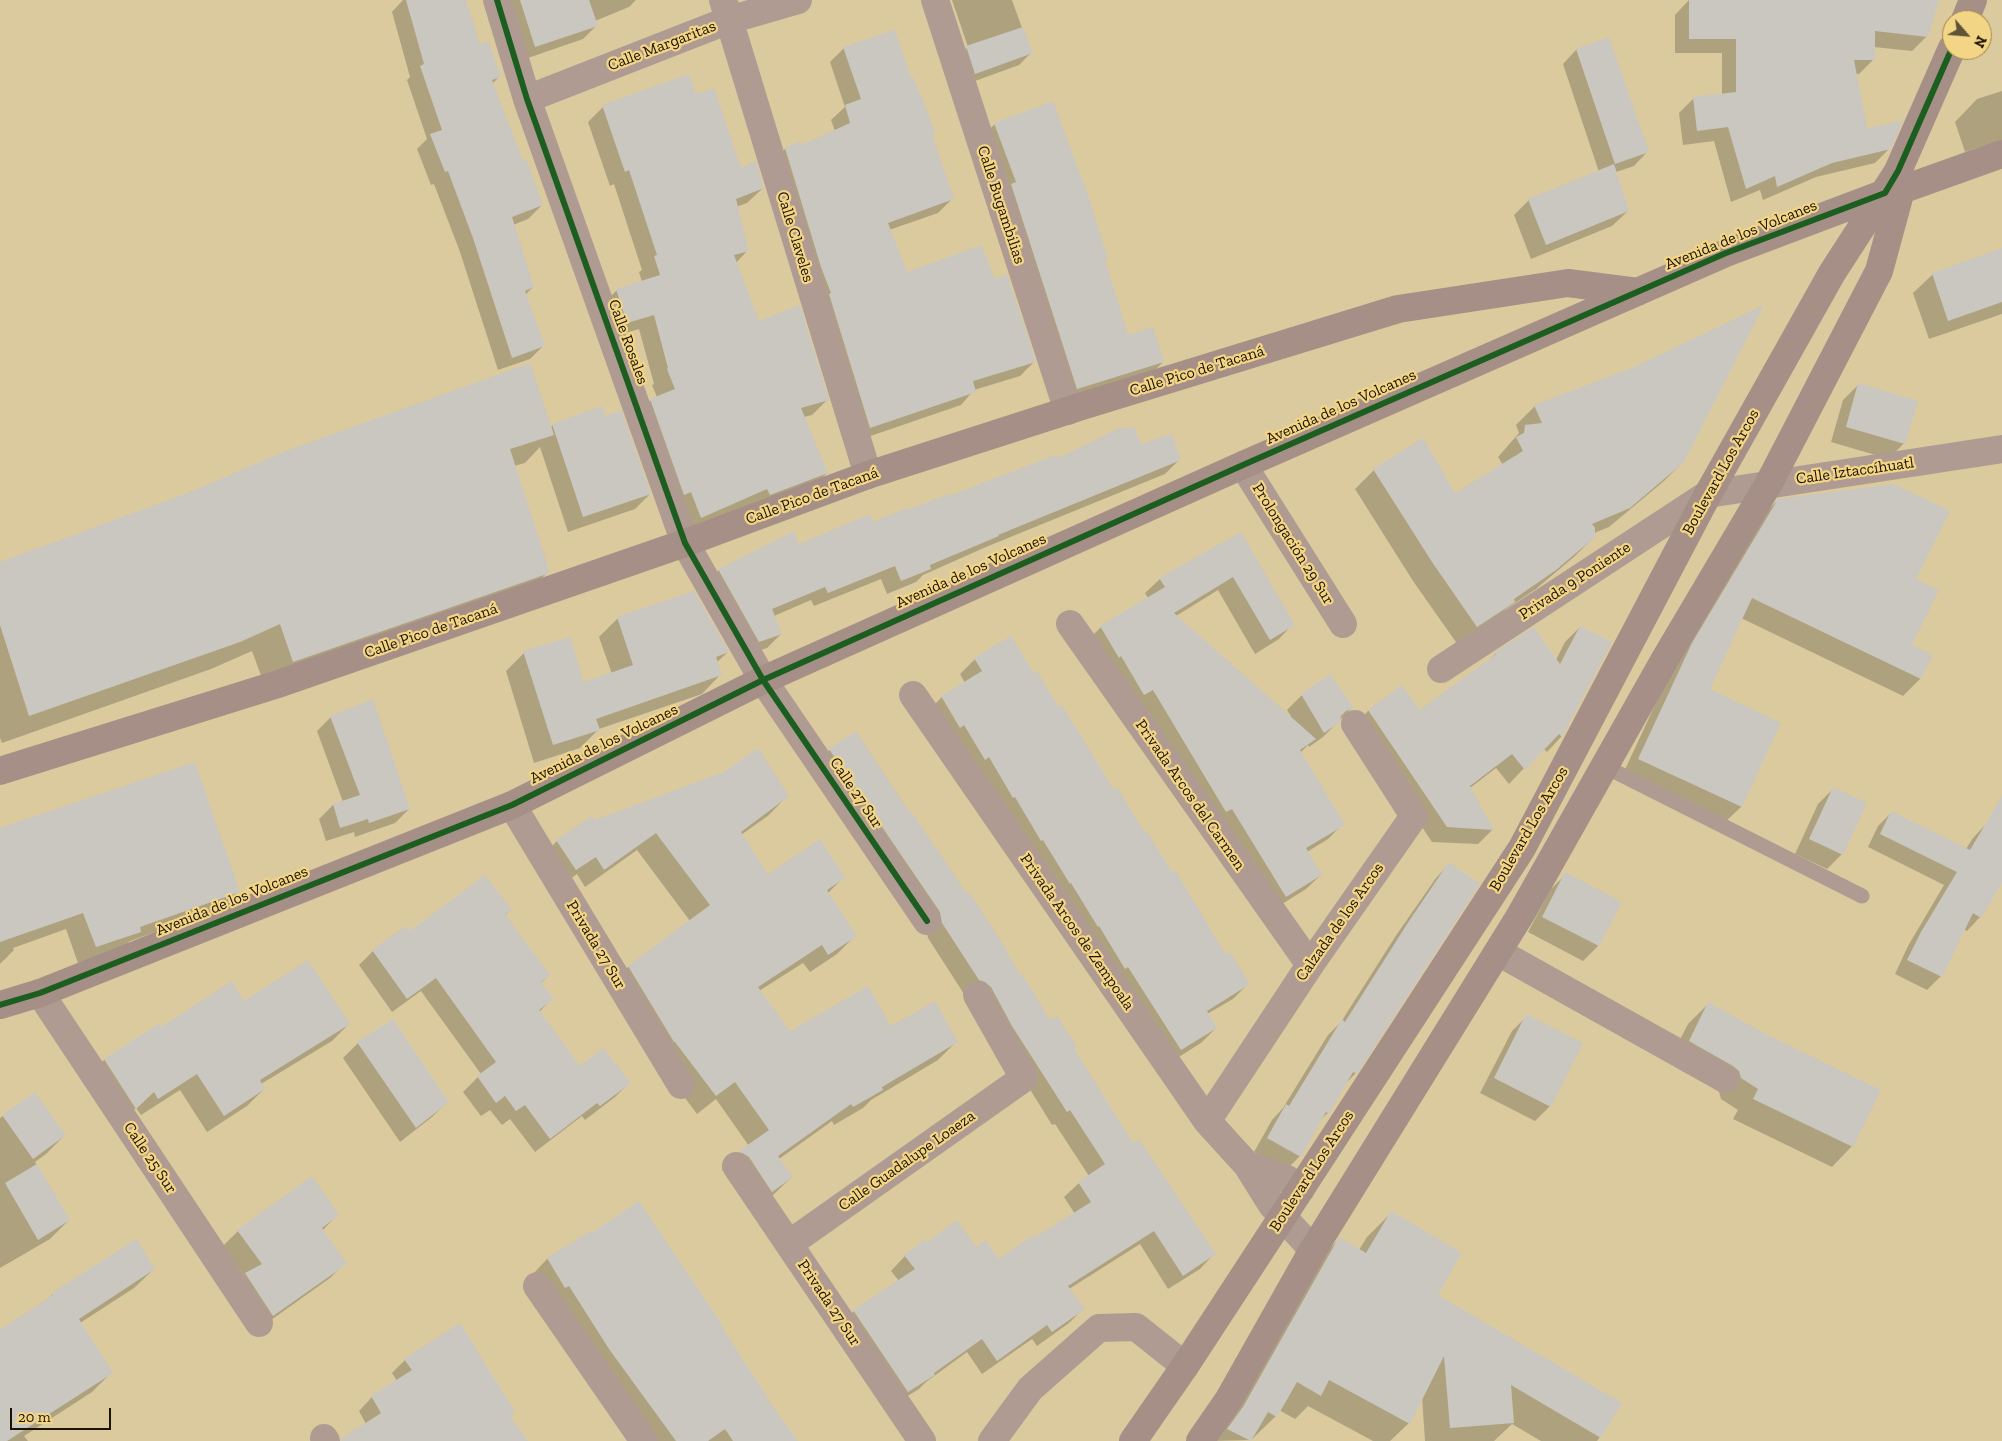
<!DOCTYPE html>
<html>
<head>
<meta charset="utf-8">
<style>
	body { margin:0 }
	#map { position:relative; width:2002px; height:1441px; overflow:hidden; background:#daca9e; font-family:"Zilla Slab",serif }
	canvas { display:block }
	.north { position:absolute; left:1942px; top:10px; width:50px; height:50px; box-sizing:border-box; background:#f3d586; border:1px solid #9d8750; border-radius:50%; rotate:117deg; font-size:14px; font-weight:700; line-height:20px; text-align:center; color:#1b1200 }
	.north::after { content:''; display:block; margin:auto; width:18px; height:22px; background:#5e5237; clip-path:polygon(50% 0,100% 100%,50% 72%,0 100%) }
	.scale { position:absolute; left:10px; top:1408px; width:101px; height:22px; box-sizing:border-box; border:2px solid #1b1200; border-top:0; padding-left:6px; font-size:15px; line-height:18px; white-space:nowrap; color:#1b1200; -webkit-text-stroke:4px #f3d586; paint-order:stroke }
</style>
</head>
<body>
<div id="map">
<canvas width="2002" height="1441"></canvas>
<div class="north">N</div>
<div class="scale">20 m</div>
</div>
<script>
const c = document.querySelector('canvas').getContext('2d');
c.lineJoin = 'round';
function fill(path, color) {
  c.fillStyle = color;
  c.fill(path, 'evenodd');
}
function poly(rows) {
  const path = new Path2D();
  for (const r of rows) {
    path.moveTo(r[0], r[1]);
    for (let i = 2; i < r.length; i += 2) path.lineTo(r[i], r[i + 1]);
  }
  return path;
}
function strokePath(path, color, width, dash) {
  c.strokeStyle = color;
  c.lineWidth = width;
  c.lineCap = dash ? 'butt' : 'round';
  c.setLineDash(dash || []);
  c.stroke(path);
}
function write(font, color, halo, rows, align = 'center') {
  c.font = font + ' "Zilla Slab",serif';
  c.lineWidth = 4.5;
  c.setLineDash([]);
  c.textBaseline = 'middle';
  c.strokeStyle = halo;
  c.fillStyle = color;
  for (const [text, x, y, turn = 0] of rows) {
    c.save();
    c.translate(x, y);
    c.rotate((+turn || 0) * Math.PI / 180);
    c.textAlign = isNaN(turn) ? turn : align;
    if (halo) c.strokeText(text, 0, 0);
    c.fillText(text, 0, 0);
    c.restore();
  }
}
const shadow = poly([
	[403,0,465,0,479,46,499,77,492,84,523,162,542,205,528,219,513,225,533,287,525,295,544,345,530,359,498,370,460,252,434,184,431,185,417,149,427,139,407,80,410,77,392,12],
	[502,0,636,0,629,7,595,21,596,26,583,39,522,60],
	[952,0,1012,0,1031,53,1019,65,964,85,955,59,968,47],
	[1689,0,1938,0,1927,36,1912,51,1874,47,1874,59,1859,74,1855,74,1866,130,1890,148,1875,163,1816,177,1763,200,1760,190,1731,202,1714,141,1683,145,1679,113,1694,98,1722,95,1722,53,1675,53,1675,15],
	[1609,39,1647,152,1634,166,1616,172,1628,211,1612,226,1531,259,1514,215,1529,200,1599,172,1563,64,1576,50],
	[844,48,910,80,934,133,931,136,952,199,938,213,889,230,906,274,994,281,1034,362,1020,376,974,390,961,405,856,441,771,164,785,149,800,143,801,147,835,131,831,120,845,107,830,62],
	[2002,91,2002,140,1965,152,1955,122,1977,99],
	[695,96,740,170,763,188,747,203,736,207,747,251,736,263,758,322,827,400,812,415,804,417,827,473,812,488,686,532,636,415,651,400,657,397,652,385,654,384,639,329,612,337,602,305,617,290,642,282,639,272,642,270,614,184,610,186,588,122,603,107],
	[995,124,1107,259,1104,261,1127,336,1163,362,1149,376,1063,403,980,138],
	[2002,250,2002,314,1929,339,1913,293,1933,274],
	[1858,385,1904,443,1889,459,1831,442,1843,400],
	[1535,406,1683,462,1664,481,1609,527,1594,533,1594,537,1575,556,1536,589,1506,609,1495,620,1458,645,1413,581,1355,489,1374,470,1455,495,1503,465,1498,457,1519,433,1516,425],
	[605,417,650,494,635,509,568,532,540,447,525,463,514,466,548,572,520,600,266,689,252,651,211,669,2,743,0,738,0,564,550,428,553,425],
	[1140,446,1179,460,1165,474,986,547,923,575,916,582,887,594,881,579,814,606,811,600,774,616,781,634,767,648,745,655,705,584,719,570,793,533,798,545,907,512,1058,460],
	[1778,500,1915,580,1910,646,1931,656,1920,679,1903,696,1741,618,1708,690,1779,723,1741,807,1723,824,1622,776,1675,662,1760,518],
	[1241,534,1293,624,1279,639,1255,654,1218,590,1176,616,1292,718,1287,710,1302,695,1352,708,1323,737,1309,747,1308,745,1300,753,1343,824,1328,839,1307,852,1321,875,1306,889,1271,911,1086,642,1101,627,1148,598,1145,593,1160,579],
	[618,618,728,652,716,663,720,675,702,694,599,729,580,748,534,763,506,671,524,653,584,684,612,674,599,637],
	[1580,627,1611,643,1561,737,1547,752,1543,748,1509,784,1496,768,1470,788,1493,829,1478,844,1432,842,1354,726,1368,711,1402,687,1419,711,1484,665,1496,653,1556,660,1565,642],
	[975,659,1033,675,1226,957,1248,984,1233,999,1207,1014,1216,1028,1201,1043,1166,1065,927,712,942,697,965,683,960,674],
	[331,717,409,809,395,823,355,837,354,832,326,841,319,819,333,805,343,802,317,731],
	[856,733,1019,977,1050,1022,1073,1049,1133,1144,1214,1254,1200,1269,1168,1289,1140,1244,1069,1289,1083,1309,1069,1323,1037,1346,1032,1339,982,1374,967,1352,926,1382,919,1389,893,1405,840,1325,854,1311,899,1281,891,1271,905,1256,927,1243,976,1248,999,1260,1034,1240,1075,1214,1064,1197,1079,1183,1089,1176,1055,1124,1052,1125,976,1002,964,994,928,938,926,927,815,764,830,750],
	[1833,789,1842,854,1827,869,1795,854,1818,804],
	[787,796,769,815,741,835,768,875,843,878,828,893,855,936,837,954,810,972,803,963,759,991,790,1033,890,1028,957,1041,938,1060,871,1100,863,1108,834,1125,832,1121,779,1159,792,1177,773,1195,754,1209,731,1176,722,1170,749,1146,716,1099,697,1114,656,1059,610,986,628,967,690,921,637,850,585,887,577,874,558,888,538,860,557,841,592,817,594,821],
	[1891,813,1966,849,1973,838,1986,824,2002,833,2002,881,1980,917,1967,931,1964,929,1941,976,1927,990,1895,974,1908,946,1944,885,1868,847,1878,826],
	[0,829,238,892,221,909,130,941,123,948,78,963,66,929,13,948,14,950,0,964],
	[1450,863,1356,1073,1344,1085,1328,1113,1320,1120,1300,1156,1286,1170,1254,1152,1272,1120,1283,1108,1328,1035,1341,1022,1395,937,1436,878],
	[1566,874,1620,902,1598,946,1583,961,1528,932,1551,889],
	[510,910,505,915,549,975,541,983,552,999,539,1012,580,1068,629,1083,615,1097,585,1120,582,1116,535,1152,510,1119,502,1125,490,1110,481,1116,463,1092,481,1074,421,991,392,1012,359,965,373,951,409,933],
	[244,1003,349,1024,332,1041,261,1084,264,1089,247,1106,207,1132,180,1090,141,1115,136,1108,118,1125,87,1077,104,1060,158,1025,160,1029],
	[1708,1004,1852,1146,1832,1167,1733,1119,1738,1110,1721,1099,1719,1092,1713,1086,1669,1061,1688,1024],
	[1527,1016,1582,1044,1550,1106,1535,1121,1480,1093,1512,1031],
	[358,1043,447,1102,432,1117,400,1142,343,1058],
	[35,1093,65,1135,46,1154,35,1162,69,1220,50,1239,0,1268,0,1118],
	[1391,1213,1436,1295,1600,1437,1597,1441,1541,1441,1512,1424,1494,1441,1425,1441,1422,1397,1409,1423,1390,1441,1373,1441,1308,1406,1295,1419,1279,1410,1276,1416,1251,1440,1213,1441,1315,1263,1339,1239,1359,1250,1367,1237],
	[337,1215,322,1231,345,1263,330,1278,257,1330,231,1289,244,1275,223,1246,238,1231],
	[591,1232,721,1327,764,1397,797,1441,651,1441,533,1274,547,1259],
	[136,1241,154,1269,134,1288,80,1323,111,1373,92,1392,24,1436,28,1441,0,1441,0,1332,44,1303,53,1294],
	[405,1360,509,1417,526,1441,341,1441,366,1424,359,1411,372,1397,397,1381,392,1373]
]);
const building = poly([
	[406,0,466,0,480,44,488,41,501,77,492,80,523,161,526,159,543,205,512,217,534,287,525,291,545,346,512,358,473,238,448,171,445,172,430,134,442,130,420,66,424,64],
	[520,0,589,0,598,26,535,47],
	[1689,0,1939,0,1928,37,1875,31,1875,60,1854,60,1867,128,1903,121,1891,149,1832,163,1777,187,1775,176,1746,189,1728,127,1697,131,1693,97,1736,92,1736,39,1689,39],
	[1023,27,1033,53,975,74,966,46],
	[895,30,911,78,913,77,936,133,932,135,954,199,888,223,907,272,981,245,995,279,1007,274,1036,362,973,381,976,392,870,428,829,294,831,293,821,267,785,148,800,141,802,145,850,123,845,105,861,99,843,47],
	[1609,37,1649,152,1615,164,1576,49],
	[689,74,696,94,714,88,741,168,756,161,764,188,736,199,749,251,734,255,759,321,800,305,829,400,801,408,828,473,770,495,767,489,701,518,691,492,684,495,650,399,675,389,667,369,668,368,654,315,627,323,616,289,660,275,654,256,657,255,629,170,625,172,602,105],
	[1053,101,1088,195,1108,259,1105,260,1128,335,1153,327,1164,362,1077,389,1011,184,1016,182,994,123],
	[1614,164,1629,211,1546,245,1528,199],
	[2002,248,2002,302,1948,321,1932,273],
	[1764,305,1684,462,1630,508,1592,524,1595,528,1595,537,1556,570,1514,599,1515,602,1477,627,1432,562,1373,469,1423,438,1455,493,1523,451,1516,437,1524,433,1525,425,1542,423,1534,405,1632,368],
	[530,363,554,435,510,449,550,573,293,662,280,624,240,642,29,716,0,625,0,562,185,494,286,451],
	[1858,383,1918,401,1905,444,1846,427],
	[602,406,606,416,621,410,651,494,583,517,552,424],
	[1134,427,1141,444,1172,434,1181,460,998,535,999,536,930,565,931,569,901,581,895,566,828,593,825,587,772,609,782,634,759,642,718,569,794,531,799,544,870,514,873,522,907,508,908,510,948,494,949,496,1058,454,1059,458,1119,428],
	[1894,484,1950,511,1916,579,1939,590,1912,645,1933,655,1921,679,1752,598,1710,689,1781,723,1742,807,1638,759,1692,643,1778,499],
	[1241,532,1295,625,1270,640,1233,577,1174,613,1316,739,1300,750,1345,825,1306,848,1322,875,1286,897,1232,809,1226,812,1153,690,1144,695,1121,656,1119,658,1100,626,1165,587,1159,578],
	[694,591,729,652,716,657,722,675,596,719,600,730,553,745,523,651,570,637,584,682,633,665,617,617],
	[1580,626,1612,642,1562,737,1559,734,1525,770,1512,754,1470,786,1494,830,1447,827,1368,710,1402,685,1420,710,1496,654,1495,652,1534,627,1560,664],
	[1011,636,1034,673,1037,671,1059,707,1062,705,1114,790,1118,788,1144,832,1146,830,1172,872,1175,870,1226,955,1230,952,1250,984,1207,1011,1217,1028,1181,1050,1128,967,1125,969,1099,926,1098,927,1071,883,1070,884,1043,840,1041,841,1015,797,1013,798,989,757,985,760,964,725,960,728,941,696,982,671,974,658],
	[1330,674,1354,708,1346,711,1341,716,1340,722,1324,733,1301,694],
	[373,699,410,809,369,823,368,819,340,828,333,804,360,795,330,716],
	[856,731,909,812,911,811,967,894,970,893,1002,943,1020,975,1022,974,1050,1020,1057,1016,1077,1047,1074,1048,1133,1143,1139,1139,1216,1254,1183,1276,1154,1231,1068,1286,1085,1309,1052,1332,1047,1325,997,1361,982,1339,934,1373,935,1375,908,1392,853,1310,915,1269,904,1255,925,1239,927,1242,957,1220,976,1247,986,1240,999,1259,1032,1235,1034,1238,1091,1202,1078,1182,1105,1164,1070,1110,1067,1112,1012,1026,991,987,985,982,979,980,942,923,940,912,829,749],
	[758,748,789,796,741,832,768,874,820,839,845,878,827,890,857,936,828,955,822,945,758,987,790,1031,868,986,891,1026,935,1001,958,1042,882,1087,883,1090,853,1107,851,1104,778,1156,793,1177,772,1192,749,1157,739,1151,769,1130,735,1082,716,1096,675,1042,674,1042,628,966,710,905,656,833,604,870,596,857,576,870,556,840,592,816,595,820,724,772],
	[195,762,240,892,140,927,141,932,96,947,83,913,0,942,0,828],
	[1833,787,1867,803,1843,855,1809,839],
	[2002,796,2002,883,1981,918,1973,913,1942,977,1907,960,1921,932,1957,872,1880,834,1891,811,1970,850],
	[1449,862,1480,884,1357,1074,1353,1072,1329,1114,1326,1112,1301,1157,1267,1138,1286,1104,1289,1106,1342,1019,1345,1022,1409,921],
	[1565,872,1622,902,1599,946,1542,917],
	[485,875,512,910,505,914,550,975,541,982,554,999,539,1010,580,1066,603,1048,631,1083,600,1106,597,1103,550,1139,525,1105,516,1111,505,1096,496,1103,477,1076,496,1062,436,978,407,999,372,950,406,926,410,931],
	[308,960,350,1024,260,1080,265,1089,224,1116,197,1074,158,1099,154,1092,136,1109,104,1059,158,1024,161,1027,232,981,244,1001],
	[1708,1002,1769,1036,1881,1090,1853,1147,1753,1099,1758,1089,1741,1078,1739,1071,1733,1066,1689,1041],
	[1526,1014,1583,1043,1551,1107,1494,1078],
	[393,1019,449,1102,416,1128,357,1042],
	[35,1092,66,1135,33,1159,2,1115],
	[37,1164,70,1220,38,1240,5,1183],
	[312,1176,339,1215,322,1228,347,1264,273,1316,245,1273,262,1264,237,1230],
	[639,1201,723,1326,722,1327,767,1396,766,1397,798,1441,733,1441,725,1429,708,1441,676,1441,609,1349,569,1286,565,1288,547,1258,592,1230,593,1232],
	[1391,1211,1462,1253,1438,1295,1622,1403,1601,1438,1511,1385,1514,1423,1450,1428,1444,1356,1410,1424,1329,1380,1321,1396,1297,1382,1277,1417,1268,1412,1251,1441,1227,1429,1243,1407,1339,1237,1366,1253],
	[136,1239,155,1269,79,1319,113,1373,7,1441,0,1441,0,1330,53,1295,52,1293],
	[460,1323,515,1412,510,1416,528,1441,341,1441,341,1439,381,1413,371,1396,412,1370,404,1359]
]);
const lane = poly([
	[1606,767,1862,896]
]);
const street = poly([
	[497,0,527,99,685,543,763,680,927,921],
	[723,0,868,475],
	[935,0,1068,411],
	[527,99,729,20,798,0],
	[1243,465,1343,624],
	[1070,624,1310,965],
	[1441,669,1708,494,2002,449],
	[913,695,1207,1121,1247,1165,1272,1205,1313,1250],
	[512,805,681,1085],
	[1498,952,1725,1079],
	[40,993,259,1323],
	[1207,1121,1310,965,1414,816,1355,724],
	[1247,1165,1287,1179,1301,1189],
	[736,1166,922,1441],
	[789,1244,1024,1078,977,995],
	[537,1286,644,1441],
	[324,1438,326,1441],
	[992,1441,1030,1389,1099,1328,1136,1327,1185,1366]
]);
const secondary = poly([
	[1965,20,1973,0],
	[0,771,275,685,685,543,868,475,1079,407,1398,309,1568,283,1638,292],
	[0,1005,40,993,512,805,763,680,1243,465,1726,253,1885,193,1901,190,2002,154],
	[1133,1441,1185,1366,1283,1216,1522,848,1708,494,1832,273,1898,171,1952,48],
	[1200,1441,1229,1399,1313,1250,1521,914,1665,659,1769,483,1879,271,1901,190,1899,179]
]);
const cycleway = poly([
	[497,0,527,99,685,543,763,680,927,921],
	[0,1005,40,993,512,805,763,680,1243,465,1726,253,1885,193,1898,171,1952,48]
]);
const streetNames = [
	["Calle Margaritas",662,46,-21],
	["Calle Bugambilias",1001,205,72],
	["Avenida de los Volcanes",1741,235,-22],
	["Calle Claveles",795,237,73],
	["Calle Rosales",628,342,70],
	["Calle Pico de Tacaná",1197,371,-17],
	["Avenida de los Volcanes",1341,407,-24],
	["Calle Iztaccíhuatl",1855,471,-8],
	["Boulevard Los Arcos",1721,472,-61],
	["Calle Pico de Tacaná",812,496,-20],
	["Prolongación 29 Sur",1293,544,58],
	["Avenida de los Volcanes",971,571,-24],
	["Privada 9 Poniente",1575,581,-33],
	["Calle Pico de Tacaná",431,631,-19],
	["Avenida de los Volcanes",604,744,-26],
	["Calle 27 Sur",856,793,56],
	["Privada Arcos del Carmen",1190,795,55],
	["Boulevard Los Arcos",1529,829,-60],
	["Avenida de los Volcanes",232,901,-22],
	["Calzada de los Arcos",1340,922,-55],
	["Privada Arcos de Zempoala",1077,932,55],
	["Privada 27 Sur",596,945,59],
	["Calle 25 Sur",150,1158,56],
	["Calle Guadalupe Loaeza",907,1161,-35],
	["Boulevard Los Arcos",1312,1171,-57],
	["Privada 27 Sur",829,1303,56]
];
fill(shadow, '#0003');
fill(building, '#cac7c0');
strokePath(lane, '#af9b92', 15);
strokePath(street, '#af9b92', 28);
strokePath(secondary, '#a58f86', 28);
strokePath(cycleway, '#1b5e20', 6);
write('16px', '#1b1200', '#f3d586', streetNames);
</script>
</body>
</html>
